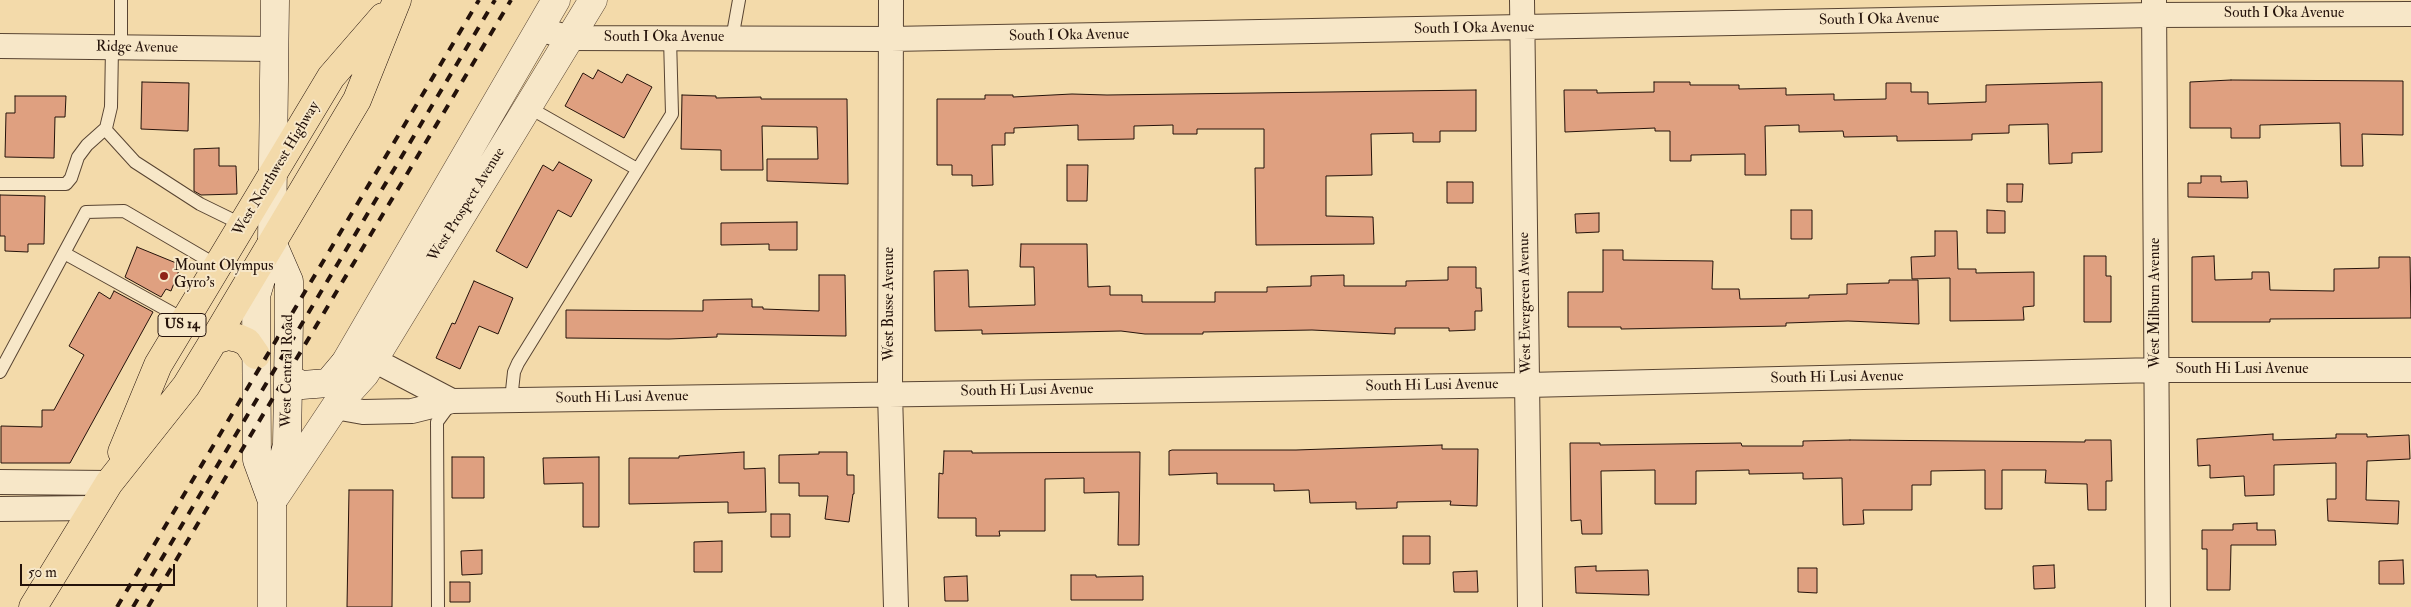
<!DOCTYPE html>
<html>
<head>
<meta charset="utf-8">
<style>
	body { margin:0 }
	#map { position:relative; width:2411px; height:607px; overflow:hidden; background:#f3daaa; font-family:"IM FELL Double Pica",serif }
	canvas { display:block }
	.scale { position:absolute; left:20px; top:564px; width:155px; height:22px; box-sizing:border-box; border:2px solid #24120a; border-top:0; padding-left:6px; font-size:15px; line-height:18px; white-space:nowrap; color:#24120a; -webkit-text-stroke:4px #f7e7c8; paint-order:stroke }
</style>
</head>
<body>
<div id="map">
<canvas width="2411" height="607"></canvas>
<div class="scale">50 m</div>
</div>
<script>
const c = document.querySelector('canvas').getContext('2d');
c.lineJoin = 'round';
function fill(path, color) {
  c.fillStyle = color;
  c.fill(path, 'evenodd');
}
function poly(rows) {
  const path = new Path2D();
  for (const r of rows) {
    path.moveTo(r[0], r[1]);
    for (let i = 2; i < r.length; i += 2) path.lineTo(r[i], r[i + 1]);
  }
  return path;
}
function strokePath(path, color, width, dash) {
  c.strokeStyle = color;
  c.lineWidth = width;
  c.lineCap = dash ? 'butt' : 'round';
  c.setLineDash(dash || []);
  c.stroke(path);
}
function write(font, color, halo, rows, align = 'center') {
  c.font = font + ' "IM FELL Double Pica",serif';
  c.lineWidth = 4;
  c.setLineDash([]);
  c.textBaseline = 'middle';
  c.strokeStyle = halo;
  c.fillStyle = color;
  for (const [text, x, y, turn = 0] of rows) {
    c.save();
    c.translate(x, y);
    c.rotate((+turn || 0) * Math.PI / 180);
    c.textAlign = isNaN(turn) ? turn : align;
    if (halo) c.strokeText(text, 0, 0);
    c.fillText(text, 0, 0);
    c.restore();
  }
}
const building = poly([
	[598,70,622,83,627,74,652,87,624,138,565,106,583,73,593,79,598,70],
	[2231,80,2403,81,2403,135,2362,134,2363,166,2341,166,2340,123,2260,125,2260,138,2231,138,2231,128,2190,128,2190,82,2231,80],
	[142,82,189,83,188,131,141,129,142,82],
	[1654,82,1690,82,1690,85,1739,85,1739,89,1786,88,1786,95,1834,94,1834,100,1886,99,1886,83,1911,83,1911,92,1928,92,1928,104,1986,102,1986,85,2102,82,2102,152,2072,153,2072,163,2049,164,2048,124,2009,125,2009,133,1972,134,1972,140,1897,141,1897,136,1844,137,1843,131,1799,132,1799,125,1765,126,1766,175,1745,175,1745,154,1691,155,1691,161,1670,161,1670,131,1655,131,1655,128,1565,132,1564,90,1597,90,1597,93,1654,92,1654,82],
	[1476,90,1476,131,1440,131,1440,142,1413,142,1413,133,1371,134,1372,175,1326,176,1326,216,1373,217,1374,244,1256,245,1255,168,1264,168,1264,129,1197,129,1197,134,1173,134,1173,125,1134,126,1134,139,1078,140,1078,125,1014,128,1014,133,1005,133,1005,145,992,145,993,185,972,186,972,175,952,175,952,165,937,165,937,99,985,99,985,95,1013,95,1013,97,1072,94,1107,95,1476,90],
	[682,95,716,96,716,98,761,97,761,99,847,99,848,184,767,181,767,159,818,159,817,127,762,126,763,170,721,170,721,150,681,149,682,95],
	[15,96,66,96,65,117,55,117,54,158,5,157,6,113,15,113,15,96],
	[219,148,219,166,236,166,237,194,201,195,194,191,194,149,219,148],
	[559,162,592,180,571,217,558,210,527,268,496,251,543,165,553,171,559,162],
	[1067,165,1088,165,1087,201,1067,201,1067,165],
	[2201,176,2221,176,2221,182,2247,181,2248,198,2188,197,2188,183,2201,183,2201,176],
	[1447,182,1473,182,1473,203,1447,203,1447,182],
	[2007,184,2023,184,2022,202,2007,202,2007,184],
	[0,195,45,196,44,244,28,244,28,252,5,251,5,236,0,236,0,195],
	[1791,210,1812,210,1812,239,1791,239,1791,210],
	[1987,210,2005,211,2005,233,1987,233,1987,210],
	[1599,213,1599,232,1576,233,1575,214,1599,213],
	[797,222,797,250,769,250,769,244,721,245,721,223,797,222],
	[1935,231,1957,231,1958,269,1976,269,1976,273,2034,272,2034,306,2023,307,2024,320,1950,321,1950,278,1912,279,1911,257,1935,256,1935,231],
	[1021,244,1087,244,1088,287,1110,286,1110,295,1142,295,1142,302,1215,302,1215,292,1267,292,1267,287,1311,286,1311,276,1344,275,1344,286,1406,286,1406,281,1448,280,1448,267,1476,267,1476,288,1481,288,1482,311,1475,311,1475,330,1449,331,1449,328,1395,328,1395,334,1312,330,1203,332,1203,334,1145,334,1121,331,982,334,982,330,935,331,934,271,968,270,969,307,1035,305,1034,267,1020,267,1021,244],
	[137,247,181,265,171,291,166,289,161,297,125,277,137,247],
	[1603,250,1623,250,1623,260,1713,261,1712,289,1739,289,1740,299,1809,298,1809,295,1847,294,1847,284,1889,283,1889,280,1918,280,1919,324,1848,321,1786,323,1786,326,1621,329,1621,327,1568,327,1568,292,1603,292,1603,250],
	[2084,256,2106,256,2106,276,2111,276,2111,322,2084,322,2084,256],
	[2214,256,2215,280,2252,279,2252,272,2269,272,2270,290,2334,291,2334,269,2379,268,2379,257,2410,257,2411,318,2270,319,2270,322,2192,322,2192,257,2214,256],
	[819,275,845,275,846,336,717,334,717,337,669,339,566,338,566,310,703,311,703,300,752,299,752,307,763,307,763,309,819,311,819,275],
	[474,281,513,298,498,334,479,326,460,369,436,358,452,323,455,324,474,281],
	[114,291,153,312,70,463,1,463,1,426,42,427,42,410,54,410,84,355,69,346,99,292,110,299,114,291],
	[2273,434,2273,440,2336,438,2336,434,2367,434,2367,437,2409,435,2410,459,2367,461,2366,500,2399,501,2398,524,2328,521,2327,499,2336,499,2336,463,2274,465,2274,495,2245,496,2244,476,2210,478,2210,465,2198,466,2197,439,2273,434],
	[1850,440,2085,442,2085,440,2111,440,2112,481,2106,481,2106,510,2088,510,2087,484,2045,483,2046,470,2002,470,2002,509,1985,509,1985,470,1931,471,1931,485,1912,485,1912,510,1863,510,1864,524,1843,525,1842,478,1803,479,1803,473,1749,474,1749,470,1696,471,1696,504,1655,504,1655,470,1601,471,1602,534,1582,534,1581,520,1571,521,1570,443,1600,443,1600,445,1741,443,1742,446,1803,446,1803,441,1850,440],
	[1442,445,1442,449,1478,449,1477,506,1450,505,1451,501,1397,502,1397,508,1356,509,1356,502,1310,503,1309,490,1274,491,1274,484,1217,484,1217,473,1169,475,1169,451,1172,450,1296,450,1442,445],
	[944,451,972,451,972,453,1140,452,1139,545,1118,545,1119,492,1084,493,1084,478,1045,479,1045,531,999,531,1000,536,976,536,976,518,938,518,939,473,943,474,944,451],
	[744,452,744,469,765,468,766,512,728,513,728,502,629,504,629,458,679,458,679,456,744,452],
	[819,452,847,452,847,475,854,475,854,494,853,494,849,522,825,519,828,496,799,496,799,483,779,483,779,455,819,454,819,452],
	[452,457,484,457,484,498,452,498,452,457],
	[599,457,599,527,583,527,583,483,544,484,543,458,599,457],
	[349,490,393,490,392,607,347,607,349,490],
	[771,514,790,514,790,537,771,537,771,514],
	[2257,523,2257,530,2275,530,2276,545,2231,545,2230,590,2207,590,2207,549,2202,549,2202,530,2233,530,2233,524,2257,523],
	[1403,536,1430,536,1430,564,1403,564,1403,536],
	[722,541,722,572,694,572,694,542,722,541],
	[482,550,482,574,462,575,461,551,482,550],
	[2403,560,2404,584,2379,584,2379,561,2403,560],
	[2054,565,2055,588,2034,589,2033,566,2054,565],
	[1596,566,1596,571,1648,570,1649,595,1576,593,1575,567,1596,566],
	[1798,568,1817,568,1817,593,1798,592,1798,568],
	[1477,571,1478,592,1454,592,1453,572,1477,571],
	[1071,575,1096,575,1096,577,1143,576,1143,600,1071,600,1071,575],
	[967,576,968,601,945,601,944,577,967,576],
	[450,582,470,582,470,602,450,602,450,582]
]);
const service = poly([
	[121,0,121,47],
	[732,39,739,0],
	[528,107,637,169],
	[105,129,135,162,200,204,243,225],
	[0,184,66,184,71,178,78,157,87,145,106,128,111,107,112,47],
	[64,253,185,320],
	[0,372,86,212,124,211,218,266],
	[511,400,514,372,518,363,672,114,670,38],
	[438,607,437,422,451,403]
]);
const minor = poly([
	[891,0,890,393,896,607],
	[1522,0,1530,607],
	[2154,0,2158,607],
	[539,29,570,38,891,39,2154,15,2411,14],
	[0,46,274,49],
	[372,359,452,401],
	[335,407,363,412,412,411,452,401,1527,385,2157,370,2411,370],
	[0,482,109,483],
	[0,509,92,508]
]);
const tertiary = poly([
	[339,388,345,363,556,0],
	[275,497,335,407,365,374,593,0]
]);
const secondary = poly([
	[289,379,302,385,328,383,344,364],
	[272,501,257,460,256,296,272,242,275,0],
	[272,607,272,501,287,445,289,319,289,281,272,242]
]);
const primary = poly([
	[214,340,228,336,238,338,247,342,256,355],
	[122,452,158,365,331,77,383,17],
	[33,607,109,483,186,386,214,340,357,100,397,0]
]);
const rail = poly([
	[117,607,479,0],
	[133,607,495,0],
	[148,607,511,0]
]);
const markers = [
	[164,276,5,"#8f2418"]
];
const shields = [
	[182,325,48]
];
const shieldNames = [
	["US 14",182,325]
];
const streetNames = [
	["South I Oka Avenue",2284,14],
	["South I Oka Avenue",1879,20,-1],
	["South I Oka Avenue",1474,29,-1],
	["South I Oka Avenue",1069,36,-1],
	["South I Oka Avenue",664,38],
	["Ridge Avenue",137,48,1],
	["West Northwest Highway",277,169,-59],
	["West Prospect Avenue",467,205,-58],
	["West Evergreen Avenue",1526,303,-91],
	["West Milburn Avenue",2156,303,-90],
	["West Busse Avenue",890,304,-90],
	["South Hi Lusi Avenue",2242,370],
	["West Central Road",288,371,-89],
	["South Hi Lusi Avenue",1837,378,-1],
	["South Hi Lusi Avenue",1432,386,-1],
	["South Hi Lusi Avenue",1027,391,-1],
	["South Hi Lusi Avenue",622,398,-1]
];
const poiNames = [
	["Mount Olympus",174,267],
	["Gyro's",174,284]
];
fill(building, '#dfa080');
strokePath(building, '#24120a', 1);
strokePath(service, '#584432', 14);
strokePath(minor, '#584432', 26);
strokePath(tertiary, '#584432', 29);
strokePath(secondary, '#24120a', 29);
strokePath(primary, '#24120a', 29);
strokePath(service, '#f7e7c8', 12);
strokePath(minor, '#f7e7c8', 24);
strokePath(tertiary, '#f7e7c8', 28);
strokePath(secondary, '#f7e7c8', 28);
strokePath(primary, '#f3daaa', 28);
strokePath(rail, '#24120a', 4, [9, 9]);
for (const [x, y, r, color] of markers) {
  const dot = new Path2D();
  dot.arc(x, y, r, 0, 2 * Math.PI);
  c.fillStyle = color;
  c.fill(dot);
  strokePath(dot, '#f7e7c8', 2);
}
for (const [x, y, w] of shields) {
  const box = new Path2D();
  box.roundRect(x - w / 2, y - 11.5, w, 23, 4);
  c.fillStyle = '#f7e7c8';
  c.fill(box);
  strokePath(box, '#24120a', 1);
}
write('bold 14px', '#24120a', null, shieldNames);
write('15px', '#24120a', '#f7e7c8', streetNames);
write('15px', '#24120a', '#f7e7c8', poiNames, 'left');
</script>
</body>
</html>
